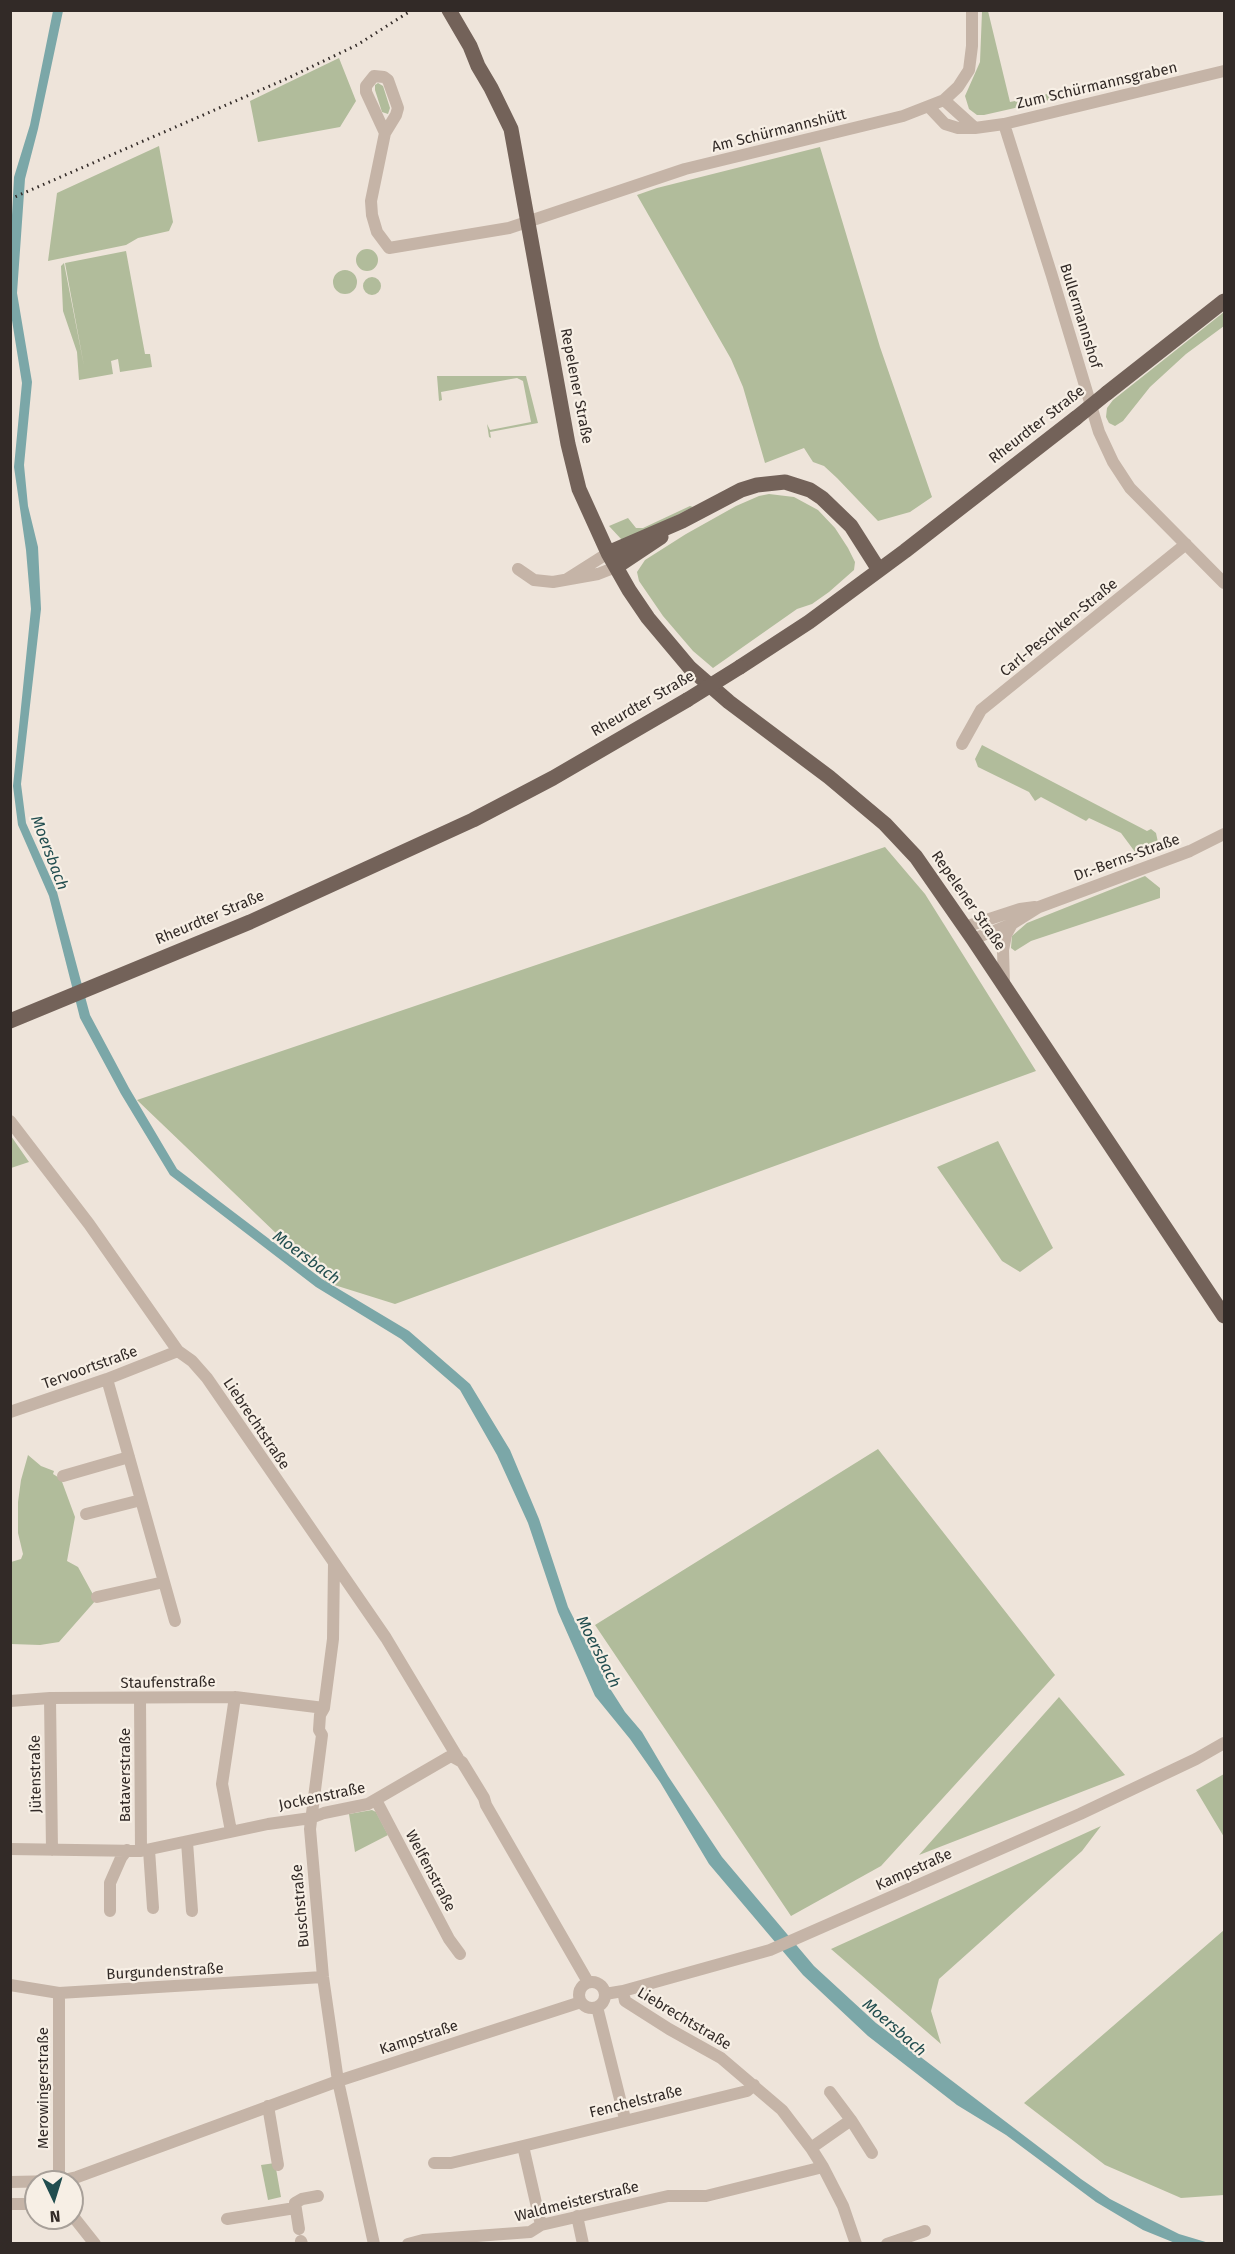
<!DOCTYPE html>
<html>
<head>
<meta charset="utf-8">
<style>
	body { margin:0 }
	#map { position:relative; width:1235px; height:2254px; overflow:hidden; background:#eee4da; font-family:"Fira Sans",sans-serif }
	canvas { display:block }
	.frame { position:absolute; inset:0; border:12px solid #322a27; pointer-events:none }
	.north { position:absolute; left:24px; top:2170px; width:60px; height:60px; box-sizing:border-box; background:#f7efe5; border:2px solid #a8a099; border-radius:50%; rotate:176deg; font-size:16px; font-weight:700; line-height:24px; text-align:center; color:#322a27 }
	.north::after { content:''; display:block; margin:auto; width:21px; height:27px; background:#214d4f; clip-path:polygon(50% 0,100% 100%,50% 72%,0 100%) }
</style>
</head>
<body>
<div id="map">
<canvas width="1235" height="2254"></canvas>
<div class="frame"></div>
<div class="north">N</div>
</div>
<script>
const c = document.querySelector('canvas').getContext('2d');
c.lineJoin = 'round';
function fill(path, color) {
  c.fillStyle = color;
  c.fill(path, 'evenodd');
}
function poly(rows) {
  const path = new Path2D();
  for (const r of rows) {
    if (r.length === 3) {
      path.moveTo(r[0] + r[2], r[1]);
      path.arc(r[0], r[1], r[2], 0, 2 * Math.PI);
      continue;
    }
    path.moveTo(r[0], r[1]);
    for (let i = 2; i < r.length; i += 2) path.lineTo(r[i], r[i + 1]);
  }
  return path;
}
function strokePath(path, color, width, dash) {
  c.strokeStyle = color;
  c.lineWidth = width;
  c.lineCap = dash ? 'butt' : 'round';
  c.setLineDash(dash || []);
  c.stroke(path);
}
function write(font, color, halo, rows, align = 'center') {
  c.font = font + ' "Fira Sans",sans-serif';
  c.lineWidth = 4.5;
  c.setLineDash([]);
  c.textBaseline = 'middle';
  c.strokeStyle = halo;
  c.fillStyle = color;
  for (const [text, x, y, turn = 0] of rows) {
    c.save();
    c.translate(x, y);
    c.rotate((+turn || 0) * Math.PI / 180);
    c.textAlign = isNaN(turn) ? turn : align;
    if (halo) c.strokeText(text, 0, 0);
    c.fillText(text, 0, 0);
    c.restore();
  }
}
const green = poly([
	[988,11,1010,102,1057,92,1059,98,984,115,977,115,969,109,965,96,980,62,982,12],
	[339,58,356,101,340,127,258,142,250,101],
	[378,83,383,86,390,108,388,114,382,112,375,90,375,85],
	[159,146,173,222,169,231,138,238,126,245,48,261,57,193],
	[820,147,880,347,932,497,910,512,878,521,837,478,824,466,813,462,804,448,765,463,743,387,731,359,637,195,657,188],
	[367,260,11],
	[126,251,145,354,150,354,152,367,120,372,118,359,111,361,113,374,79,380,77,352,63,311,61,266,64,263,84,366,65,263],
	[345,282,12],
	[372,286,9],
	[1224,312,1224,326,1186,354,1150,387,1123,421,1115,426,1109,423,1106,417,1107,408,1113,400],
	[437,376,526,376,538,423,490,432,491,438,489,437,487,424,490,430,531,422,523,381,517,378,511,379,441,392,442,400,439,401],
	[769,494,794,497,818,510,835,528,848,548,855,562,854,570,829,592,812,604,797,609,713,668,693,651,663,616,639,581,637,572,645,560,686,534,736,506,759,496],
	[690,506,693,507,639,534,622,540,609,526,628,518,636,528,643,528],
	[982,745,1147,831,1151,829,1156,833,1159,847,1138,856,1121,833,1089,818,1086,821,1041,797,1035,801,1029,792,978,767,975,759],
	[885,847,925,894,1036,1071,395,1304,328,1283,137,1100],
	[1145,876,1160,888,1160,898,1031,941,1015,951,1011,948,1012,936,1027,923],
	[11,1136,29,1162,11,1168,10,1168],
	[998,1141,1053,1248,1020,1272,1002,1261,937,1167],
	[878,1449,1055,1675,881,1866,791,1916,595,1625],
	[28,1455,41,1466,54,1471,53,1474,61,1479,75,1517,67,1561,78,1567,96,1600,59,1642,40,1645,11,1644,11,1562,21,1559,23,1554,18,1533,18,1502,21,1480],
	[1059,1697,1125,1775,919,1855],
	[1224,1774,1224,1837,1196,1790],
	[372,1810,376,1812,388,1835,355,1852,349,1814],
	[1101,1826,1082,1851,939,1979,931,2011,941,2044,831,1949],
	[1224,1930,1224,2195,1181,2198,1105,2165,1024,2103],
	[275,2163,281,2197,268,2200,261,2165]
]);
const water = poly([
	[53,11,63,11,38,129,25,179,17,293,32,382,24,465,28,506,38,547,41,609,21,784,26,823,57,892,90,1015,129,1088,177,1169,322,1279,409,1331,470,1384,510,1450,539,1519,568,1607,609,1687,625,1712,642,1732,668,1776,722,1857,814,1966,876,2023,1081,2179,1110,2199,1145,2217,1179,2234,1209,2243,1175,2243,1143,2230,1096,2202,1006,2135,957,2105,868,2036,803,1975,709,1864,660,1782,630,1739,595,1696,558,1612,528,1523,497,1455,460,1390,401,1339,316,1287,170,1175,121,1094,80,1018,49,896,18,825,13,786,31,609,26,550,14,467,22,383,11,314,11,234,14,177,30,125]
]);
const minor = poly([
	[944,100,975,128],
	[929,107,945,124,958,128,975,128,1004,124,1224,71],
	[1004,124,1052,276,1099,432,1113,462,1130,488,1224,583],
	[385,133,366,92,366,86,374,76,384,77,388,80,398,108,396,115,385,133,371,201,372,215,377,232,389,248,509,228,685,169,903,116,944,100,958,87,969,70,972,46,972,10],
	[518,569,534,580,553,582,598,574,616,567],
	[567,579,608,553],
	[962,744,981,710,1186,544],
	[965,927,1020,909,1035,907],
	[973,939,1012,924,1039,907,1190,851,1224,834],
	[1004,985,1003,950,1006,935,1012,924],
	[10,1121,89,1224,178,1351,192,1361,207,1378,386,1638,458,1758],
	[107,1379,175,1621],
	[10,1412,107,1379,178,1351],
	[63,1476,129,1457],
	[86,1514,141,1500],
	[334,1563,333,1639,324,1708,320,1715,319,1730,322,1735,310,1829,323,1977,338,2081,374,2244],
	[97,1597,164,1582],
	[50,1698,52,1850],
	[140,1698,141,1851],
	[10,1701,50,1698,235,1697,324,1708],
	[376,1800,449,1939,460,1954],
	[231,1831,222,1784,235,1697],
	[187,1842,192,1911],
	[10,1849,141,1851,268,1824,311,1818,324,1813,368,1804,449,1757,453,1757,462,1762,484,1798,486,1805,588,1982],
	[149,1850,153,1908],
	[110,1911,110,1883,121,1858,127,1850],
	[592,1995,13],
	[10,1985,59,1993,323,1977],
	[623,1991,625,2001,669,2029,721,2058,782,2110,811,2148,823,2167,843,2206,856,2244],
	[59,1993,59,2182],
	[605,1994,623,1991,770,1950,1080,1814,1196,1759,1224,1743],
	[597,2007,625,2119],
	[830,2092,851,2120],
	[268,2106,278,2165],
	[523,2146,541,2225],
	[811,2148,851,2120,872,2153],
	[434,2163,451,2163,523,2146,747,2091,754,2085],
	[10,2182,59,2181,77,2177,338,2081,581,2002],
	[10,2204,36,2204],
	[72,2215,95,2244],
	[577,2216,583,2244],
	[227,2219,295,2208],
	[299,2229,295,2203,302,2199,318,2196],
	[301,2241,302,2244],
	[408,2244,423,2240,530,2232,541,2225,668,2196,706,2196,823,2167],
	[887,2244,925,2231]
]);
const major = poly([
	[449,10,470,46,478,66,491,88,511,129,568,444,579,489,608,553,629,590,648,618,690,668,729,702,829,777,885,824,916,857,973,939,1224,1316],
	[1107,393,1224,301],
	[608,553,682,521,741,490,757,485,785,482,810,490,822,498,851,526,879,570],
	[616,567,661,537],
	[740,667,809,622,905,551,1076,418],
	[10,1021,250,922,473,820,553,778,687,700]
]);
const rail = poly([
	[10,199,286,79,357,45,412,10]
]);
const majorBridge = poly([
	[1076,418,1107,393],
	[687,700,740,667]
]);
const streetNames = [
	["Zum Schürmannsgraben",1097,86,-13],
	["Am Schürmannshütt",779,131,-14],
	["Bullermannshof",1080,316,73],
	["Repelener Straße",576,386,79],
	["Rheurdter Straße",1037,425,-38],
	["Carl-Peschken-Straße",1059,628,-39],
	["Rheurdter Straße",643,704,-30],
	["Dr.-Berns-Straße",1127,858,-20],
	["Repelener Straße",968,901,55],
	["Rheurdter Straße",210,918,-23],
	["Tervoortstraße",90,1368,-20],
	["Liebrechtstraße",256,1424,56],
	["Staufenstraße",168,1683,-1],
	["Jütenstraße",36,1774,-91],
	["Bataverstraße",126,1775,-90],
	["Jockenstraße",322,1797,-12],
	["Kampstraße",914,1870,-24],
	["Welfenstraße",430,1871,62],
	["Buschstraße",301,1906,-95],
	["Burgundenstraße",165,1972,-3],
	["Liebrechtstraße",684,2019,31],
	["Kampstraße",419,2038,-18],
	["Merowingerstraße",44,2088,-90],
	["Fenchelstraße",636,2102,-14],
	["Waldmeisterstraße",577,2202,-14]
];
const waterNames = [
	["Moersbach",49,853,69],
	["Moersbach",306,1258,36],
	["Moersbach",598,1652,63],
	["Moersbach",894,2028,41]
];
fill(green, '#b1bc9b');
fill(water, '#7ba7a8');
strokePath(minor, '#c5b4a7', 12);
strokePath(major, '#736259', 15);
strokePath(rail, '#322a27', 3, [1.5, 4.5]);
strokePath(majorBridge, '#736259', 15);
write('15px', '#322a27', '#f7efe5', streetNames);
write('italic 16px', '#214d4f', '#f7efe5', waterNames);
</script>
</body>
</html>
